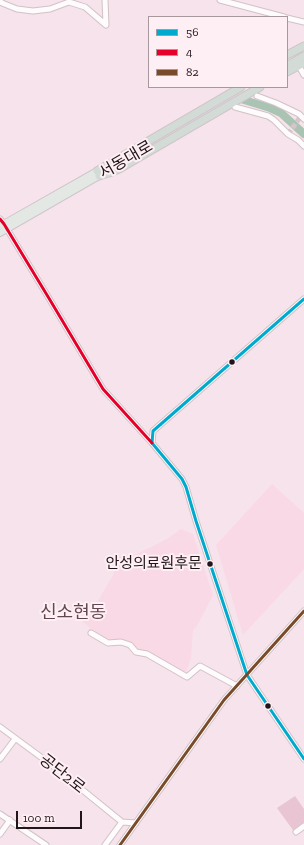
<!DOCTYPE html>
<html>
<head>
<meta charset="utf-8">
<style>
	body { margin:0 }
	#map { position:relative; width:304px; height:845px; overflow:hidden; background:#f7e3eb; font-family:"Zilla Slab",serif }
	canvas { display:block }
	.legend { position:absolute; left:148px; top:16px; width:140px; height:72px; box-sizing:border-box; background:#feeff4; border:1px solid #a6989d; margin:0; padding:5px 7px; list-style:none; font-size:12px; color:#21151a }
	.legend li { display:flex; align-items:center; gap:8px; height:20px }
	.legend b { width:20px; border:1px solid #a6989d }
	.scale { position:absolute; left:16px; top:811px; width:66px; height:18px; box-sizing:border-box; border:2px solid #21151a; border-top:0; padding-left:5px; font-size:12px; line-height:14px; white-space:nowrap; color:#21151a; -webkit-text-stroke:3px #feeff4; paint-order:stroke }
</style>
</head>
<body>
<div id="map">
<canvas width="304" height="845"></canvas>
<ul class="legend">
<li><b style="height:5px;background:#00a9ce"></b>56</li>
<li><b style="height:5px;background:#e4002b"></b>4</li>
<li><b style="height:5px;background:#7a4b2a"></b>82</li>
</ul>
<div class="scale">100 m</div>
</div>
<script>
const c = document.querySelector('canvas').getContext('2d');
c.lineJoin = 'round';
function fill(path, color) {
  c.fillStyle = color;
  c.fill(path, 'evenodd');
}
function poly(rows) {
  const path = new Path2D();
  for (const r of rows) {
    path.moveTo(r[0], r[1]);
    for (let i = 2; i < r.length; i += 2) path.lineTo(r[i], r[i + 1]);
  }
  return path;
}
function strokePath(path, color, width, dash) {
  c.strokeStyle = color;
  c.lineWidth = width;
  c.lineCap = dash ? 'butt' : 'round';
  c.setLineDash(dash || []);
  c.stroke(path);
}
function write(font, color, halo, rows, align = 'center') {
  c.font = font + ' "Zilla Slab","Noto Sans KR",serif';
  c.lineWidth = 4;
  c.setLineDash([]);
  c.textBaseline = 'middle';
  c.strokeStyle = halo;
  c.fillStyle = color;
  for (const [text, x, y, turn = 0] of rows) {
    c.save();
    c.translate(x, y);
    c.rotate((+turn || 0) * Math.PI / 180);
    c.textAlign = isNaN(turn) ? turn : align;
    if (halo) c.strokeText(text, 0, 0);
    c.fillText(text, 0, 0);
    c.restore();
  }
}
const built = poly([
	[272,484,304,513,304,569,243,635,216,545],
	[181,529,193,534,213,595,197,626,193,630,191,658,185,675,139,652,130,643,108,643,82,621,101,596,113,575,115,567,112,560,121,556,135,555,167,539]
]);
const green = poly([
	[295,796,304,809,304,822,293,830,277,808]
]);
const river = poly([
	[244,100,270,108,281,113,304,134]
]);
const minorTunnel = poly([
	[288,134,301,116]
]);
const minor = poly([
	[220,0,284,17],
	[0,1,2,3,17,9,33,11,50,9,69,2,85,7,106,25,105,0],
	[287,18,304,22],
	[299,66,304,75],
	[257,96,276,103,299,114,304,119],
	[235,107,268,116,274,120,288,134,298,140,304,146],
	[0,219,4,224,50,300,103,389,152,443],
	[304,299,153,431,152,443,182,479,186,487,196,521,247,675,304,759],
	[91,633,108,643,121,642,130,645,136,652,147,654,187,677,200,666,237,686],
	[0,727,53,766,122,822],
	[0,759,15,739],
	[0,814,46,845],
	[122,822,136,823],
	[296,832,304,826],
	[0,834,10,820],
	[105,845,122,822],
	[120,845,224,700,304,611]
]);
const major = poly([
	[0,226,97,171],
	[0,233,99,176]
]);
const highway = poly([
	[287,55,304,46],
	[287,66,304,56],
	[287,72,304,63],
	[97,171,241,87],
	[99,176,109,173,119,169,260,87]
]);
const bus1 = poly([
	[304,299,153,431,152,443,182,479,186,487,196,521,247,675,304,759]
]);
const bus2 = poly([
	[0,219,4,224,50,300,103,389,152,443]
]);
const bus3 = poly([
	[120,845,224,700,304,611]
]);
const markers = [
	[232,362,3.5,"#21151a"],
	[210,564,3.5,"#21151a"],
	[268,706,3.5,"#21151a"]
];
const busNames = [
	["안성의료원후문",202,564]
];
const streetNames = [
	["서동대로",126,160,-30],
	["공단2로",62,774,38]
];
const quarterNames = [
	["신소현동",73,613]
];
fill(built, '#fad9e6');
fill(green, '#e9c4d3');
strokePath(river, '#aac4b3', 8);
strokePath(minorTunnel, '#d7c4cc', 5, [5, 2.5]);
strokePath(minor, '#d1c2c8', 7);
strokePath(major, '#cfc6ca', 8);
strokePath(highway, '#cfc6ca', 9);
strokePath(minor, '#fefbfc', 5);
strokePath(major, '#e3e8e5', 6);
strokePath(highway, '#d3dbd7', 7);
strokePath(bus1, '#00a9ce', 3);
strokePath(bus2, '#e4002b', 3);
strokePath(bus3, '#7a4b2a', 3);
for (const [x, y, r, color] of markers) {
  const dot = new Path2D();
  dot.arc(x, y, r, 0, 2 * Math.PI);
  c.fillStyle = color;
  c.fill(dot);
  strokePath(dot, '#feeff4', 1.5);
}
write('15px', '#21151a', '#feeff4', busNames, 'right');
write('16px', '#21151a', '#feeff4', streetNames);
write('18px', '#634651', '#feeff4', quarterNames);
</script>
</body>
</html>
